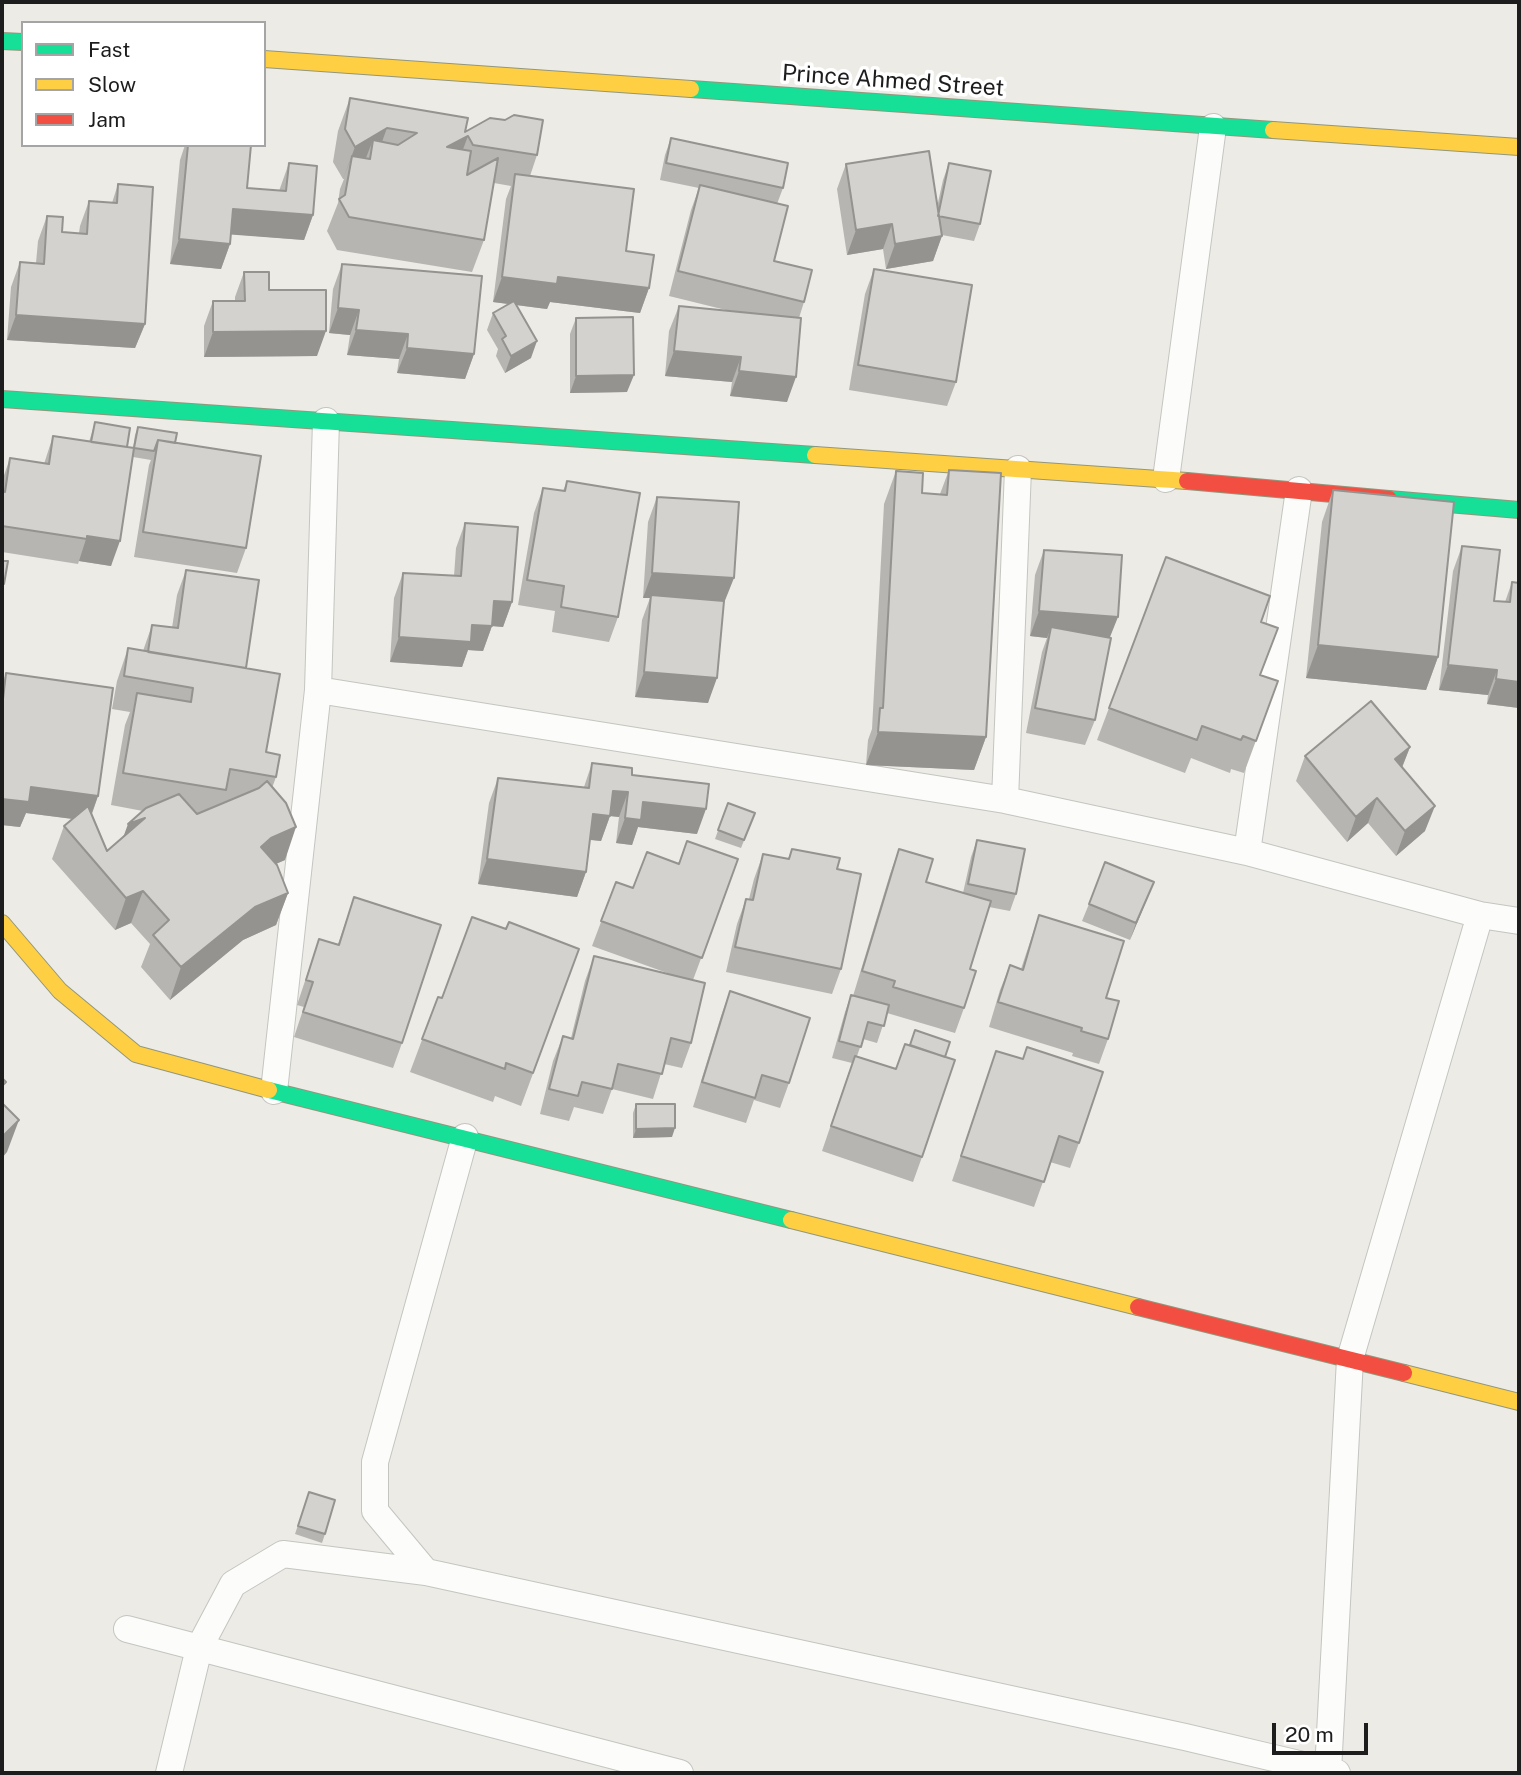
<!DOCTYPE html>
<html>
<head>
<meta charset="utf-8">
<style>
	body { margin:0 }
	#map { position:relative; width:1521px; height:1775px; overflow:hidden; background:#ecebe5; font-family:"Public Sans",sans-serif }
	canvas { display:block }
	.frame { position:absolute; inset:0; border:4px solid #1d1d1d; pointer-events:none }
	.legend { position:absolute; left:21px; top:21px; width:245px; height:126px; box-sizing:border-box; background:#fff; border:2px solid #a5a5a5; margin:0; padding:9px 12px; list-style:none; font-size:21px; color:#1d1d1d }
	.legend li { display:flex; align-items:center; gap:14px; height:35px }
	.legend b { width:35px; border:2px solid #a5a5a5 }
	.scale { position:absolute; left:1272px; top:1723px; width:96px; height:32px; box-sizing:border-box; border:4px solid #1d1d1d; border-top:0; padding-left:9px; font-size:21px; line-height:24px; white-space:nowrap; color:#1d1d1d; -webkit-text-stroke:5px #fff; paint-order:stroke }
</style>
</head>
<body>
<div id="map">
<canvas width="1521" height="1775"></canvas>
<div class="frame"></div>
<ul class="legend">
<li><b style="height:9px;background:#16e098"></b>Fast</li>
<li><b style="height:9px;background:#ffcf43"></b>Slow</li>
<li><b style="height:9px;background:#f24e42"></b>Jam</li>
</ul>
<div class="scale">20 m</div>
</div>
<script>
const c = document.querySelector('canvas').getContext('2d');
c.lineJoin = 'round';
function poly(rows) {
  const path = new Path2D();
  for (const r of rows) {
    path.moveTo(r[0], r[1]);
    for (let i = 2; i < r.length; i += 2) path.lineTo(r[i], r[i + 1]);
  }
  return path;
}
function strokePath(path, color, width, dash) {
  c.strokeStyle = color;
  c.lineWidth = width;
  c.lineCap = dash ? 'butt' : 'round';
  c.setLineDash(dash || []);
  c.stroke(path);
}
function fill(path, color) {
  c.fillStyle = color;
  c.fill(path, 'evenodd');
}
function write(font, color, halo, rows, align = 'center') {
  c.font = font + ' "Public Sans",sans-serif';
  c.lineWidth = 7;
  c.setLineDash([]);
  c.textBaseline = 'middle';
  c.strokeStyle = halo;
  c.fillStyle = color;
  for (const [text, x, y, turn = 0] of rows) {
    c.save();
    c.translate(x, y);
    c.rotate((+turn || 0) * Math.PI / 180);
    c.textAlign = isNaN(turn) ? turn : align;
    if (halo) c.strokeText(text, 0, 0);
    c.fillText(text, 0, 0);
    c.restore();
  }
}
const street = poly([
	[1166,479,1213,127],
	[318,690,1005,800,1247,852,1480,915,1519,921],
	[1005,800,1018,469],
	[1247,852,1299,490],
	[274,1091,318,690,326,421],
	[465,1137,375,1462,375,1511,426,1572,1185,1737,1337,1773],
	[127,1629,680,1773],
	[1328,1771,1350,1359,1480,915],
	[169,1773,199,1648,233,1584,283,1554,426,1572]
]);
const fast = poly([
	[2,41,23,42],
	[691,89,1273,130],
	[2,399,815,455],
	[1389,499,1519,510],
	[269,1090,791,1220]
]);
const slow = poly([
	[264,59,691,89],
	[1273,130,1519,147],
	[815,455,1187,481],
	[2,923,60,991,136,1054,269,1090],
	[791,1220,1138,1307],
	[1404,1373,1519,1402]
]);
const jam = poly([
	[1187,481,1389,499],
	[1138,1307,1404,1373]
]);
const wall = poly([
	[350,98,465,132,537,155,530,176,626,251,649,288,640,313,550,302,547,309,516,305,531,358,505,373,496,356,498,349,487,330,493,313,509,304,493,302,506,199,511,186,494,183,484,240,472,272,337,250,327,231,338,203,340,189,344,179,343,179,333,162,338,131],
	[671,138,783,188,777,204,774,261,804,302,799,318,787,402,730,396,732,382,665,376,669,331,679,306,730,311,669,296,691,210,699,188,660,180,665,155],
	[185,145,251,145,247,188,279,191,289,163,313,215,304,240,231,234,230,244,221,269,170,264,180,160],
	[949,163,980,224,974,241,942,235,933,261,886,269,883,249,847,255,837,189,846,164,937,207,943,180],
	[118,184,145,324,135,348,7,340,11,287,20,262,36,263,38,241,47,216,62,232,79,233,80,226,89,201,112,203],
	[342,264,474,354,465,379,397,373,399,359,347,355,350,335,329,333,333,289],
	[874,269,956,382,947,406,849,390,865,294],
	[244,272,269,290,317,356,204,357,204,326,213,301,235,301,235,297],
	[576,318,627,392,570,393,570,334],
	[95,422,127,447,133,448,135,435,138,427,175,443,246,548,237,573,134,557,149,465,151,460,133,457,111,566,79,561,78,564,2,552,2,481,10,458,44,464,53,436,89,442],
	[949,470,986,737,974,770,866,765,868,740,872,729,884,504,896,471,922,493,940,494],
	[567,481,618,617,609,642,552,632,555,611,518,605,534,513,543,488,563,491],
	[1333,490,1438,657,1426,690,1306,678,1322,522],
	[657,497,724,603,708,703,635,697,642,620,650,598,643,598,648,522],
	[465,523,512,602,503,627,492,626,483,651,468,650,462,667,390,662,394,598,403,573,454,576,456,548],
	[1462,546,1494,601,1505,602,1512,582,1519,583,1519,708,1487,704,1488,695,1439,690,1453,571],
	[1044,550,1110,638,1095,720,1085,745,1026,733,1042,652,1047,638,1030,636,1035,575],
	[186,570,246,668,266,752,276,777,272,788,285,860,276,864,288,893,276,925,243,940,170,1000,141,967,150,944,131,923,115,930,52,859,64,826,73,819,26,813,20,827,2,825,2,686,6,673,98,796,92,814,107,851,124,837,143,811,111,805,125,725,130,712,112,709,117,681,128,648,143,651,152,625,172,628,177,595],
	[1261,622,1260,675,1278,681,1244,773,1231,769,1230,773,1191,758,1185,773,1097,740,1109,708],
	[1410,747,1402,768,1425,831,1396,856,1368,823,1347,842,1296,781,1305,756],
	[592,763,632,775,697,834,638,827,632,845,616,843,619,817,610,816,601,841,590,840,586,872,577,897,478,884,489,803,498,778,584,787],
	[728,803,755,813,741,848,715,839],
	[977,840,1016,894,1010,911,989,907,970,969,964,1008,955,1033,887,1013,877,1043,863,1039,857,1056,896,1069,905,1044,945,1057,922,1157,913,1182,822,1151,852,1063,832,1058,845,1012,851,995,853,996,890,874,899,849,926,882,963,893,971,857],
	[792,849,837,869,841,969,832,994,726,972,737,924,746,899,749,899,754,879,763,854,788,859],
	[738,859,693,980,691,1043,682,1068,664,1064,653,1099,612,1089,603,1114,574,1107,569,1121,540,1114,553,1061,563,1036,571,1038,585,981,594,956,670,974,592,946,616,882,633,888,679,864],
	[354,897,402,1043,393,1068,294,1037,304,1007,297,1005,319,939,338,944],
	[1147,899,1130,940,1082,921,1089,904],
	[1039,915,1106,998,1108,1039,1099,1064,1072,1056,1073,1053,989,1027,1000,990,1010,965,1021,969],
	[506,929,579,949,521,1106,495,1096,493,1102,410,1072,438,997,442,998],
	[730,991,789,1083,780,1108,754,1100,746,1123,693,1107,721,1016],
	[996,1051,1079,1143,1070,1168,1050,1162,1034,1207,952,1181],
	[636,1104,672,1137,633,1138,633,1113],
	[309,1492,325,1534,322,1543,295,1534]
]);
const shadedWall = poly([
	[387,128,375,161,370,159,373,140,362,168,352,156,343,179,355,147],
	[468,136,456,168,447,147],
	[233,209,313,215,304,240,224,234],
	[892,224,883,249,847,255,856,230],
	[942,236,933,261,886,269,895,244],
	[179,239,230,244,221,269,170,264],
	[502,277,558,277,649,288,640,313,550,302,547,309,493,302],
	[338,308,359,310,350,335,329,333],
	[16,315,145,324,135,348,7,340],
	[356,330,408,334,399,359,347,355],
	[326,331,317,356,204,357,213,332],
	[537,341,531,358,505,373,511,356],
	[407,348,474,354,465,379,397,373],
	[674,351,741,357,732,382,665,376],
	[739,371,796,377,787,402,730,396],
	[634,375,627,392,570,393,576,376],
	[87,536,120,541,111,566,79,561],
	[652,573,734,578,724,603,651,595,650,598,643,598],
	[494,601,512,602,503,627,492,626,483,651,468,650,462,667,390,662,399,637,472,625],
	[1039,611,1118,617,1108,642,1051,627,1047,638,1030,636],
	[1318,645,1438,657,1426,690,1306,678],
	[1448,665,1497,670,1488,695,1439,690],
	[644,672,717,678,708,703,635,697],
	[1496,679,1519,682,1519,708,1487,704],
	[878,732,986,737,974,770,866,765],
	[1410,747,1400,772,1395,759],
	[31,787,98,796,89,821,26,813,20,827,2,825,2,799],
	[613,791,628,792,619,817,610,816,601,841,584,839,593,814],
	[1377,798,1368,823,1347,842,1356,817],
	[643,802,706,809,697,834,638,827,632,845,616,843,625,818],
	[1435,806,1425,831,1396,856,1405,831],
	[145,818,116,857,128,824],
	[296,827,285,860,259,871,261,847,271,838],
	[487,859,586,872,577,897,478,884],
	[1154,882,1147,899,1130,940,1136,923],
	[143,891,131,923,115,930,126,898],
	[288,893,276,925,243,940,170,1000,181,967,255,907],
	[19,1120,7,1152,2,1158,2,1137],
	[675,1128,672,1137,633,1138,636,1129]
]);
const building = poly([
	[350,98,468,118,465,132,490,118,505,120,514,115,543,120,537,155,473,145,468,136,447,147,471,151,467,175,498,158,484,240,349,217,339,199,345,195,352,156,370,159,373,140,398,145,417,133,387,128,355,147,345,129,350,98],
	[671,138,788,163,783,188,666,163,671,138],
	[188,145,251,145,247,188,286,191,289,163,317,166,313,215,233,209,230,244,179,239,188,145],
	[929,151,942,236,895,244,892,224,856,230,846,164,929,151],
	[949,163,991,171,980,224,938,216,949,163],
	[515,174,634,189,626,251,654,255,649,288,558,277,557,284,502,277,515,174],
	[118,184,153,187,145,324,16,315,20,262,44,264,47,216,63,217,62,232,87,234,89,201,117,203,118,184],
	[700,185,788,206,774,261,812,270,804,302,678,271,700,185],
	[342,264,482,276,474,354,407,348,408,334,356,330,359,310,338,308,342,264],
	[874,269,972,285,956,382,858,365,874,269],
	[244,272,269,272,269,290,326,290,326,331,213,332,213,301,245,301,244,272],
	[514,301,537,341,511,356,502,339,506,336,493,313,514,301],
	[679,306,801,318,796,377,739,371,741,357,674,351,679,306],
	[633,317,634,375,576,376,576,318,633,317],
	[95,422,130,428,127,447,91,442,95,422],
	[138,427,177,433,175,443,158,440,154,451,134,448,138,427],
	[53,436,134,448,120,541,87,536,87,539,2,526,2,491,5,492,10,458,49,464,53,436],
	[158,440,261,456,246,548,143,532,158,440],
	[949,470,1001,473,986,737,878,732,880,708,883,708,896,471,923,473,922,493,947,495,949,470],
	[567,481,640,493,618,617,561,607,564,586,527,580,543,488,565,491,567,481],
	[1333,490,1454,502,1438,657,1318,645,1333,490],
	[657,497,739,502,734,578,652,573,657,497],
	[465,523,518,527,512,602,494,601,492,626,472,625,471,642,399,637,403,573,461,576,465,523],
	[1462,546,1500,550,1494,601,1510,602,1512,582,1519,583,1519,682,1496,679,1497,670,1448,665,1462,546],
	[1044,550,1122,555,1118,617,1039,611,1044,550],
	[1166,557,1270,596,1261,622,1278,628,1260,675,1278,681,1256,741,1243,736,1241,740,1202,726,1197,740,1109,708,1166,557],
	[2,561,8,561,4,584,2,584,2,561],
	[186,570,259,580,246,668,148,652,152,625,178,628,186,570],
	[651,595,724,601,717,678,644,672,651,595],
	[1051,627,1111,638,1095,720,1035,708,1051,627],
	[128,648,280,674,266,752,280,755,276,777,230,769,226,790,123,773,137,693,191,702,193,688,124,676,128,648],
	[6,673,113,688,98,796,31,787,29,802,2,799,2,708,6,673],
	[1371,701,1410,747,1395,759,1435,806,1405,831,1377,798,1356,817,1305,756,1371,701],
	[592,763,632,768,632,775,709,784,706,809,643,802,641,820,625,818,628,792,613,791,610,816,593,814,586,872,487,859,498,778,589,788,592,763],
	[267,781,286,803,296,827,271,838,261,847,277,865,288,893,255,907,181,967,153,935,169,920,143,891,126,898,64,826,88,806,107,851,145,818,128,824,146,808,179,794,197,814,259,788,267,781],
	[728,803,755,813,744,840,718,830,728,803],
	[977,840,1025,849,1016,894,968,884,977,840],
	[687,841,738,859,702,958,601,921,616,882,633,888,647,852,679,864,687,841],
	[792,849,840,858,837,869,861,874,841,969,735,947,746,899,753,900,763,854,789,859,792,849],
	[899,849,933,859,926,882,991,901,970,969,976,971,964,1008,893,987,895,981,862,971,899,849],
	[1105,862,1154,882,1136,923,1089,904,1105,862],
	[354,897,441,925,402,1043,303,1012,313,982,306,980,319,939,339,945,354,897],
	[1039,915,1124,941,1106,998,1119,1001,1108,1039,1081,1031,1082,1028,998,1002,1010,965,1023,970,1039,915],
	[472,917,506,929,509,922,579,949,533,1073,506,1063,505,1069,422,1039,438,997,442,998,472,917],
	[594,956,705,983,691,1043,671,1038,662,1074,618,1064,612,1089,582,1082,578,1096,549,1089,563,1036,573,1039,594,956],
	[730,991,810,1018,789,1083,762,1075,755,1098,702,1082,730,991],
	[851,995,889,1005,884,1026,868,1022,861,1047,839,1041,851,995],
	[915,1030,950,1042,945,1057,910,1045,915,1030],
	[905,1044,955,1060,922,1157,831,1126,855,1056,896,1069,905,1044],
	[1027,1047,1103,1072,1079,1143,1059,1136,1044,1182,961,1156,996,1051,1023,1059,1027,1047],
	[2,1078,6,1082,2,1086,2,1078],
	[2,1103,19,1120,2,1137,2,1103],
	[636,1104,675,1104,675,1128,636,1129,636,1104],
	[309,1492,335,1500,325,1534,298,1526,309,1492]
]);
const streetNames = [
	["Prince Ahmed Street",893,81,4]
];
strokePath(street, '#c4c4c1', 28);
strokePath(fast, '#92967c', 18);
strokePath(slow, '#92967c', 18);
strokePath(jam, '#92967c', 18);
strokePath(street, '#fcfcfb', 26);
strokePath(fast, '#16e098', 16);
strokePath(slow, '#ffcf43', 16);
strokePath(jam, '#f24e42', 16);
fill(wall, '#b6b5b1');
fill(shadedWall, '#949390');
fill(building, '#d4d2ce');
strokePath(building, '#949390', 2);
write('23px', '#1d1d1d', '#fff', streetNames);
</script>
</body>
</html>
